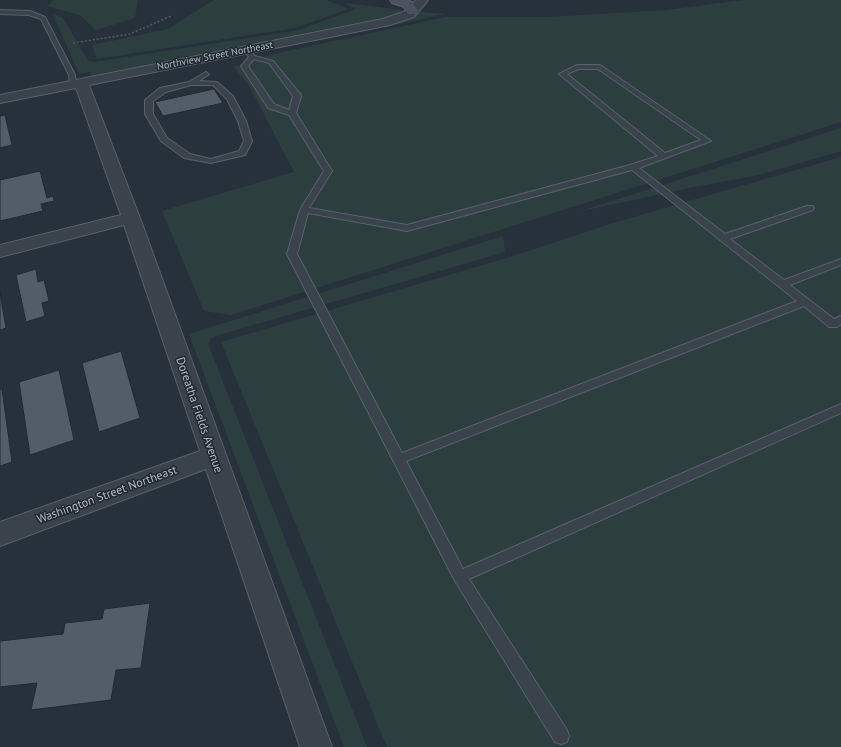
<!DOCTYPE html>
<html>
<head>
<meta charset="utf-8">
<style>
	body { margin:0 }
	canvas { display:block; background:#27313b }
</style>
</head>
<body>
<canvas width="841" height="747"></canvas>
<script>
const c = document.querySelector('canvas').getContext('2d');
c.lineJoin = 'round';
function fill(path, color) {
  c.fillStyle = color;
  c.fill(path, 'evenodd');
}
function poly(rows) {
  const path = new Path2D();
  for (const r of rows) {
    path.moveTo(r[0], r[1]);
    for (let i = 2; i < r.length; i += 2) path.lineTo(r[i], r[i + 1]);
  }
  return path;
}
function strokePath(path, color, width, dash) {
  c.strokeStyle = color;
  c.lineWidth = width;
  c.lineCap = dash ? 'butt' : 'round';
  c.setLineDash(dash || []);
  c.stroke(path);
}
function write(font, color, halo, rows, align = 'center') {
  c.font = font + ' "PT Sans",sans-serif';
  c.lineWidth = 3;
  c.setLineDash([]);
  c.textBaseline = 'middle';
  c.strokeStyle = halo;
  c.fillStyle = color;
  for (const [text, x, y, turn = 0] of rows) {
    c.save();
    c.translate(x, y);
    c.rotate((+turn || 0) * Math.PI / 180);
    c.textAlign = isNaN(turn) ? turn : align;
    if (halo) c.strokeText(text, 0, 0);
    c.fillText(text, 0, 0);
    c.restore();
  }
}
const green = poly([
	[54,0,138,0,135,18,96,30,80,15,47,6],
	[214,0,326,0,349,9,295,28,97,59,92,45,168,29],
	[743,0,841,0,841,122,231,315,204,311,162,211,294,172,250,87,234,67,273,54,446,17,548,17,667,10],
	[345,3,402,10,406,15,422,12,445,14,332,38,95,84,90,72,79,74,53,14,63,18,88,61,95,62,299,30,356,9],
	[841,128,841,151,759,175,694,187,581,211],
	[841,157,841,747,387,747,221,342,507,258,610,224],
	[503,236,505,252,219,335,211,338,208,344,367,747,344,747,189,334]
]);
const building = poly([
	[214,89,223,103,163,116,155,102,214,89],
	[5,115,12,145,0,148,0,116,5,115],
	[40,171,47,198,53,196,54,201,41,204,43,211,0,221,0,180,40,171],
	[36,269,38,282,44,280,49,301,42,303,45,316,26,322,16,275,36,269],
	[0,292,6,328,0,330,0,292],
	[121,351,140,418,99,432,82,363,121,351],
	[59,370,74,440,30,455,19,382,59,370],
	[0,389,2,389,12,462,0,466,0,389],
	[150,603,141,668,116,670,111,700,31,710,37,683,0,687,0,641,63,634,65,623,102,619,104,609,150,603]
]);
const path = poly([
	[73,43,130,34,171,16]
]);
const lane = poly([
	[0,10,30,11,45,17,75,75,76,85,72,85,70,84,69,75,41,19,29,15,0,14,0,10],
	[247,52,251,52,255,56,273,61,300,94,301,96,296,113,332,171,309,208,407,225,630,165,658,156,559,74,577,65,600,65,711,141,639,168,725,234,807,206,813,206,814,208,813,210,730,239,784,280,841,259,841,265,790,285,834,319,841,316,841,324,837,327,829,327,804,306,406,461,463,569,841,404,841,413,469,579,567,730,569,736,567,742,561,744,555,742,455,581,287,254,300,210,324,171,289,115,268,108,241,66,249,57,246,53,247,52],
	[254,59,269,63,293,96,289,110,274,104,248,66,254,59],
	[578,69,598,69,701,140,665,153,567,74,578,69],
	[632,170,797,301,402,453,297,254,308,213,407,231,632,170],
	[206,72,209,74,208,75,199,81,217,82,233,96,246,121,252,141,245,155,211,163,184,158,161,141,145,114,145,100,160,88,189,82,206,72],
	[191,85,213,85,227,99,238,121,244,141,239,151,211,159,190,154,167,138,153,114,153,101,166,92,191,85]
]);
const street = poly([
	[416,0,428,0,414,17,390,25,89,85,140,218,332,747,300,747,206,469,0,546,0,522,200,451,124,225,0,257,0,245,121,215,76,88,0,103,0,95,383,19,406,11,416,0]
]);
const secondary = poly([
	[390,0,406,0,412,2,418,11,416,14,408,14,404,7,392,3,390,0]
]);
const farStreetnames = [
	["Northview Street Northeast",215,56,-11]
];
const streetNames = [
	["Doreatha Fields Avenue",199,415,71],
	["Washington Street Northeast",107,495,-20]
];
fill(green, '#2c3f3e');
fill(building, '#525d69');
strokePath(building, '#212a33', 1);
strokePath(lane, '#58616a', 2);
strokePath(street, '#58616a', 2);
strokePath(secondary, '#58616a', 2);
strokePath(path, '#4b5c5d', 1.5, [2, 2]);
fill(lane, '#3a434c');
fill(street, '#3a434c');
fill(secondary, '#49525e');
write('10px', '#b6bec7', '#1f2831', farStreetnames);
write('12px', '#b6bec7', '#1f2831', streetNames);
</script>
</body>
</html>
